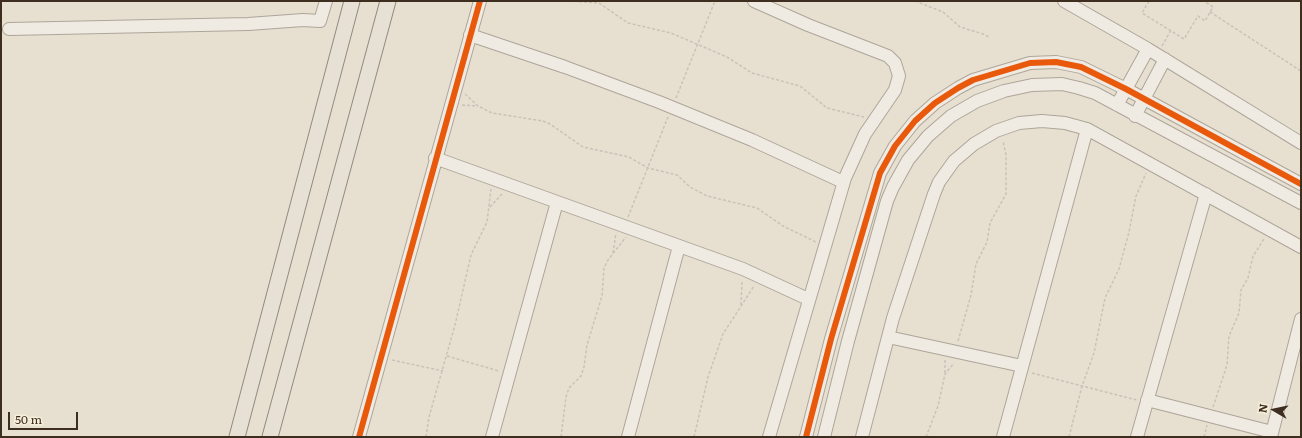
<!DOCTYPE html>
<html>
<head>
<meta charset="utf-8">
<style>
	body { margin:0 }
	#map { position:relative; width:1302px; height:438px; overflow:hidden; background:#e7e0d1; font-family:Literata,serif }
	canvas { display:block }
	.frame { position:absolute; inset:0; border:2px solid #3d2e20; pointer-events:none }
	.north { position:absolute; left:1254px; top:390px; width:40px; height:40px; -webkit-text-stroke:3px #f7eed8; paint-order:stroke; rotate:279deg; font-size:11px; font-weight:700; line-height:16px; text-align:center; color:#3d2e20 }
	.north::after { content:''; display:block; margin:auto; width:14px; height:18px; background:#3d2e20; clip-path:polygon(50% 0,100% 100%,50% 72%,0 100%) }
	.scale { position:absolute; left:8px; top:412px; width:70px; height:18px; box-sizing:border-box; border:2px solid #3d2e20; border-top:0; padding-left:5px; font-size:12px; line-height:14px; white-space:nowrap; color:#3d2e20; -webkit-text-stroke:3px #f7eed8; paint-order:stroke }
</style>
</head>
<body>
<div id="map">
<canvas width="1302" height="438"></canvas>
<div class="frame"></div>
<div class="north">N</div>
<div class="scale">50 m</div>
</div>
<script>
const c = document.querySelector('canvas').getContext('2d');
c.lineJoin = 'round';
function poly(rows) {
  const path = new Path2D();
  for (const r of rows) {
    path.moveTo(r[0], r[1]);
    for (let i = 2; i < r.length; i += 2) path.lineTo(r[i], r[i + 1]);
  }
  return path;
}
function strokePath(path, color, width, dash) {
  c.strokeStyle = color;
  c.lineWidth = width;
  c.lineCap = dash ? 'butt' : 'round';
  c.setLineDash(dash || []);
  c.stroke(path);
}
const path = poly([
	[569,1,599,3,628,23,671,33,727,57,752,73,800,86,827,108,864,117],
	[915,1,943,12,960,27,983,34,989,37],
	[1149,1,1142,13,1184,39,1198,16,1205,21,1213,7,1204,1],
	[1210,12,1301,71],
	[1162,46,1171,30],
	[465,94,478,106,492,113,543,121,550,124,583,147,629,157,648,168,677,175,690,187,707,196,757,208,783,226,816,242],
	[676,98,715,1],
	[462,105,478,106],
	[490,207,502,194],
	[628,217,668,117],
	[613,253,616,233],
	[741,305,742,281],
	[958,341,971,295,976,264,987,242,990,223,1006,194,1006,155,1003,141],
	[447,356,499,371],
	[392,360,443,371],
	[945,360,945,374],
	[1032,373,1137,400],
	[1213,407,1227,365,1229,336,1239,313,1241,290,1248,278,1253,256,1264,239],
	[426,437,429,417,455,325,471,255,487,222,491,189],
	[561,437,566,397,569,388,581,376,584,367,587,345,602,296,604,268,608,260,626,237],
	[694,437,708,377,723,334,754,286],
	[926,437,938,406,945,374,954,363],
	[1069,437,1082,386,1094,353,1105,298,1119,269,1129,232,1136,196,1146,173],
	[1204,437,1207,425]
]);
const minor = poly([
	[754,1,808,25,888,56,895,63,899,76,895,90,865,134,845,178,769,437],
	[1064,1,1148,49,1301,143],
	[9,29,248,24,303,20,320,21,326,1],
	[470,35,565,67,659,102,752,140,843,182],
	[1117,105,1148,49],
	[1135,116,1165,59],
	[435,158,743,269,808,299],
	[888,337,1022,366],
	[1147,400,1272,432],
	[359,437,480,1],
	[492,437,557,202],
	[628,437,679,246],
	[806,437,831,339,880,173,895,146,915,121,935,103,958,88,973,80,1030,63,1056,62,1081,67,1126,89,1301,184],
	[824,437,848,341,887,201,893,187,908,160,928,136,951,116,977,101,1004,91,1032,85,1062,84,1079,88,1095,93,1301,203],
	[862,437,893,318,934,194,939,182,954,161,974,144,996,131,1019,123,1042,121,1065,123,1087,129,1301,247],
	[1003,437,1087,129],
	[1137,437,1206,194],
	[1271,437,1301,319]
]);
const major = poly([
	[237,437,352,1],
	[270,437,388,1]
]);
const cycleway = poly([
	[359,437,480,1],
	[806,437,831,339,880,173,895,146,915,121,935,103,958,88,973,80,1030,63,1056,62,1081,67,1126,89,1301,184]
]);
strokePath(minor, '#ada599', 14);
strokePath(major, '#928b80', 17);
strokePath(path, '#c8c2b9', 1.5, [3, 2]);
strokePath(minor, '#efebe3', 12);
strokePath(major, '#e6e1d4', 15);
strokePath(cycleway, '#e8590c', 6);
</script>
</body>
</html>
